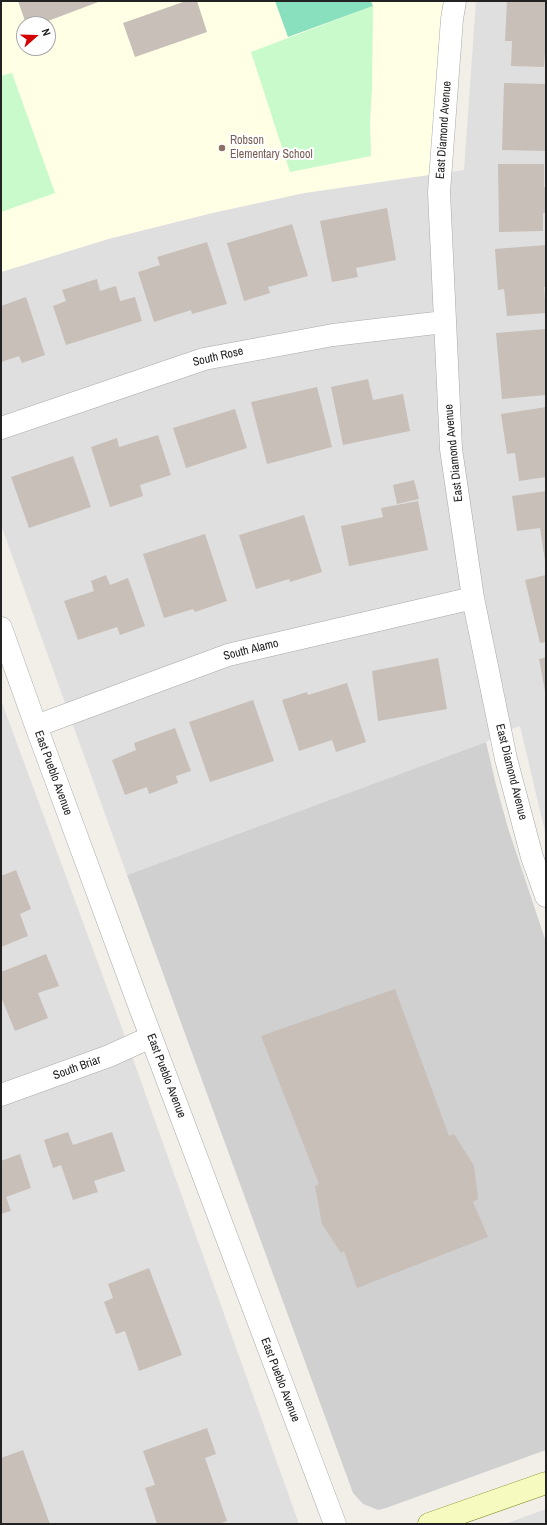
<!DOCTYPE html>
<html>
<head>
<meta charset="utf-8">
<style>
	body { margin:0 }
	#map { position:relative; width:547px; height:1525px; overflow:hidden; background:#f2efe9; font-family:"Archivo Narrow",sans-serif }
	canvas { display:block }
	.frame { position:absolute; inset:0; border:2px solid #222; pointer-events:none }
	.north { position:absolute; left:16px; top:16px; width:40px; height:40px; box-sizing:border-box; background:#fff; border:1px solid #a7a7a7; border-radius:50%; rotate:70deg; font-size:11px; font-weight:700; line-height:16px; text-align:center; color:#222 }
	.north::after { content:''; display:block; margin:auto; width:14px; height:18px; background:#d40000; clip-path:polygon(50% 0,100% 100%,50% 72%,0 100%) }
</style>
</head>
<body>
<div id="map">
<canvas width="547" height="1525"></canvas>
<div class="frame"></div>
<div class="north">N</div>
</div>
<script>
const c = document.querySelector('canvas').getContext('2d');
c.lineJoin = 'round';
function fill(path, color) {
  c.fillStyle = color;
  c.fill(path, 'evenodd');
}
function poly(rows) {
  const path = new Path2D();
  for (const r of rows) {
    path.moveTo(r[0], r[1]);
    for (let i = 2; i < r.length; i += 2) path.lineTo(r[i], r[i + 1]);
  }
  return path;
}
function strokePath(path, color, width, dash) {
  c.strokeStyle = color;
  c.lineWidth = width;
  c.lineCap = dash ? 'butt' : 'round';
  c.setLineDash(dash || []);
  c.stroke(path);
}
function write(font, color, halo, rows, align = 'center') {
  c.font = font + ' "Archivo Narrow",sans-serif';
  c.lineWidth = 4;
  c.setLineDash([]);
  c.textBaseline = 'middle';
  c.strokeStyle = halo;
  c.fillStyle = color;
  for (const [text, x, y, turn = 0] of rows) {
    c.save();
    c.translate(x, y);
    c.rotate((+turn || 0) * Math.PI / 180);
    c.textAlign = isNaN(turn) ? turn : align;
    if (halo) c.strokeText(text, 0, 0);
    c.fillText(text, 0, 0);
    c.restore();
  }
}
const residential = poly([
	[476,1,546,1,546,836,520,726,501,733,486,742,127,875,1,525,1,272,108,239,212,213,304,193,464,170],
	[1,700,119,1020,299,1524,1,1524],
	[546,1509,546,1524,505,1524]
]);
const education = poly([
	[1,1,455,1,441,173,304,193,212,213,108,239,1,272],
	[24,24,48,24,48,48,24,48]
]);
const religious = poly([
	[486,742,496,785,508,828,546,942,546,1450,386,1508,378,1510,363,1504,353,1493,127,875]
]);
const park = poly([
	[373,6,372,87,370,122,371,156,290,172,251,52],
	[12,73,55,193,1,212,1,76]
]);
const pitch = poly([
	[275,1,371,1,373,6,288,37]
]);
const building = poly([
	[18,1,101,1,40,24,26,24],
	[186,1,197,1,207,32,135,57,123,23],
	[507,1,546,1,546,53,545,53,544,67,511,66,512,41,505,41],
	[504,83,546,84,546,151,502,150],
	[498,164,544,164,544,187,546,187,546,213,543,213,543,231,499,232],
	[387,208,396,260,356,268,358,277,332,282,320,221],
	[292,224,308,276,268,287,270,293,244,301,227,243],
	[207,242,227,304,192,314,191,310,154,322,138,272,160,265,157,257],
	[546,245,546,287,544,287,546,313,507,316,504,289,498,290,495,249],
	[97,279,100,291,116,286,120,301,135,297,142,321,66,345,53,306,66,301,62,290],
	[26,297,45,355,22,363,19,356,1,362,1,306],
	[546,329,546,395,502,399,496,333],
	[368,379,373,400,403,394,410,431,343,445,331,387],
	[317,387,332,447,267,464,251,402],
	[546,407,546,477,519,481,515,453,507,454,501,414],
	[235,409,247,448,186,468,173,428],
	[158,435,171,475,140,485,143,496,110,507,91,447,117,438,119,447],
	[73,456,91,507,29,528,11,477],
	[414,480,419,499,397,504,393,485],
	[546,491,546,561,545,561,540,528,517,531,512,496],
	[418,501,428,550,349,566,341,526,383,517,381,508],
	[304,515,322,572,290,582,289,579,256,589,239,535],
	[205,534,227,601,195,612,193,609,164,618,143,554],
	[106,575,110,585,128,578,145,626,120,635,117,627,78,640,64,601,94,591,91,581],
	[546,575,546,642,540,643,525,580],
	[546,657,546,691,545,691,539,659],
	[438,658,447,709,378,721,372,671],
	[347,683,366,742,336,752,332,740,299,751,282,700,307,692,308,695],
	[253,700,274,761,210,782,189,722],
	[175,728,191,771,176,776,178,783,149,794,147,787,125,795,112,760,136,750,134,743],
	[16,870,31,909,20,914,28,936,1,947,1,876],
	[46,954,59,986,38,993,48,1018,15,1031,1,997,1,972],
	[395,989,449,1136,454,1134,474,1166,478,1199,473,1202,488,1237,357,1288,344,1251,341,1253,322,1224,315,1186,319,1184,261,1036],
	[68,1132,73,1145,112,1132,125,1171,94,1181,98,1192,73,1200,61,1165,53,1168,44,1140],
	[20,1154,31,1188,6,1197,11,1211,1,1214,1,1161],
	[149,1268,182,1355,139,1371,125,1331,116,1334,104,1302,113,1298,108,1284],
	[207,1428,216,1454,205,1458,227,1521,218,1524,157,1524,145,1488,155,1485,143,1451],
	[23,1450,50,1524,1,1524,1,1458]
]);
const street = poly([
	[455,1,452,19,439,192,451,449,473,598,506,759,532,857,546,896],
	[1,428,204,359,333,335,444,322],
	[1,628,36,726,139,1005,335,1524],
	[36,726,228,655,473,598],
	[1,1095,109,1056,151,1037]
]);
const secondary = poly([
	[429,1524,546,1483]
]);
const markers = [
	[222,148,4,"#8d6e63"]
];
const streetNames = [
	["East Diamond Avenue",444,130,-86],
	["South Rose",218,357,-13],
	["East Diamond Avenue",454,453,-96],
	["South Alamo",251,650,-14],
	["East Diamond Avenue",511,772,76],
	["East Pueblo Avenue",53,773,70],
	["South Briar",77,1068,-20],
	["East Pueblo Avenue",166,1076,69],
	["East Pueblo Avenue",280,1380,69]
];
const educationNames = [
	["Robson",230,141],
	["Elementary School",230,155]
];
fill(residential, '#e0dfdf');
fill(education, '#ffffe5');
fill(religious, '#d0d0d0');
fill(park, '#c8facc');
fill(pitch, '#88e0be');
fill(building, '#c7bfb8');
strokePath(street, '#a9a9a9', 23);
strokePath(secondary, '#707d05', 23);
strokePath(street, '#fff', 22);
strokePath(secondary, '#f7fabf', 22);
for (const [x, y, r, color] of markers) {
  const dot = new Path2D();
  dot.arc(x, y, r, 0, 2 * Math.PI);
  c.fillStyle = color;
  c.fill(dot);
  strokePath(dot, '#fff', 1.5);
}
write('12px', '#222', '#fff', streetNames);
write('12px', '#785e54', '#fff', educationNames, 'left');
</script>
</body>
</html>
